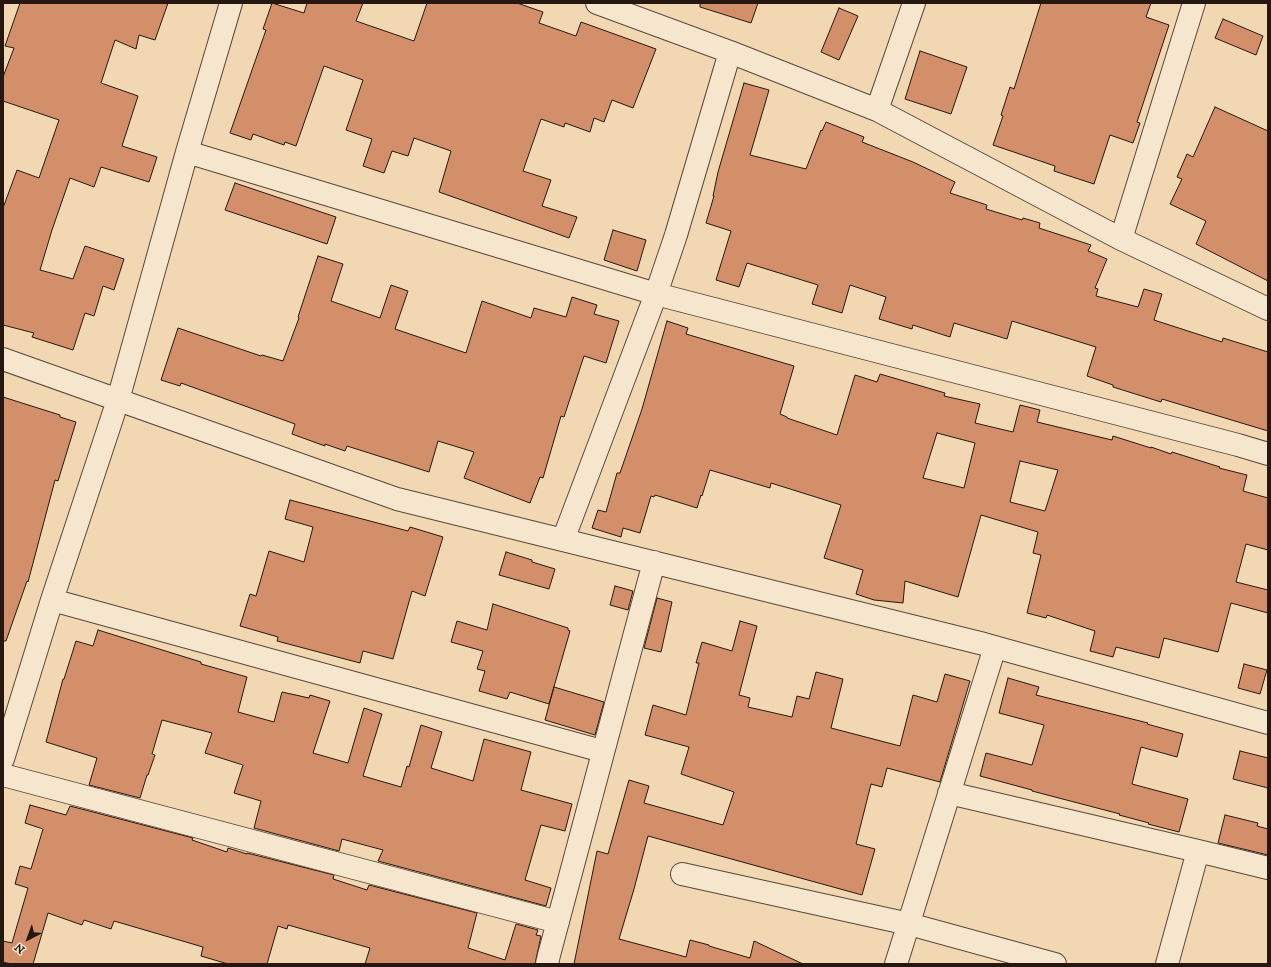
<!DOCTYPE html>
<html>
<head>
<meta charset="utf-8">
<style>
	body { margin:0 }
	#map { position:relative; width:1271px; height:967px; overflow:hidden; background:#f1d8b3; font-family:"IM FELL DW Pica",serif }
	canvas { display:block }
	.frame { position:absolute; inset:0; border:4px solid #261810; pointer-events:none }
	.north { position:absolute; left:8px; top:919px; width:40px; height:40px; -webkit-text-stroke:3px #f6e6ce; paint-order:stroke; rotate:221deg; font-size:11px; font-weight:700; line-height:16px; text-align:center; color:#261810 }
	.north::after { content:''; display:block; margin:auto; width:14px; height:18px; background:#261810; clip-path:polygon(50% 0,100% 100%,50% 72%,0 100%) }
</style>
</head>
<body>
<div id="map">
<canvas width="1271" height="967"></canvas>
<div class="frame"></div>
<div class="north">N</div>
</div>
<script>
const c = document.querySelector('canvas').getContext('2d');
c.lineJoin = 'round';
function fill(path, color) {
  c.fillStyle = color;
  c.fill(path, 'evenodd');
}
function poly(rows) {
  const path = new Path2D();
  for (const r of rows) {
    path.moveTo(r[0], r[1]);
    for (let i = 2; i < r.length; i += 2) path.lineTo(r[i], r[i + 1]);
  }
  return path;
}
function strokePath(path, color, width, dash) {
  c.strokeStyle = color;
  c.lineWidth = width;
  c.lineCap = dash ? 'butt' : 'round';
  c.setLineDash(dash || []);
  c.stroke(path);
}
const building = poly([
	[20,3,168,3,155,40,139,35,136,49,115,40,101,83,138,96,122,146,157,157,149,182,101,167,94,187,70,178,52,230,40,270,73,279,85,246,124,259,114,290,103,286,94,316,85,313,73,350,32,337,34,333,3,325,3,208,17,170,39,178,59,120,3,101,3,77,14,48,5,46,20,3],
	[272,3,304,13,307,3,363,3,356,21,414,41,427,3,517,3,543,12,539,23,576,36,581,22,656,49,633,108,612,100,604,122,594,118,590,132,565,123,564,127,541,119,523,171,551,180,542,206,577,217,569,238,439,192,451,151,414,138,408,156,392,151,384,173,363,166,372,139,346,130,363,80,324,66,296,146,285,142,284,145,253,134,251,140,230,133,266,30,263,29,272,3],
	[700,3,758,3,751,23,700,7,700,3],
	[1041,3,1151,3,1146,17,1169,25,1137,122,1140,123,1133,143,1110,135,1094,184,1054,171,1055,166,993,145,1003,116,1001,115,1010,87,1014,89,1041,3],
	[839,8,858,16,839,60,821,52,839,8],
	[1223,19,1263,36,1256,55,1215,38,1223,19],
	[920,51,967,67,951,114,905,99,920,51],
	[744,83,769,90,750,155,806,169,821,130,822,131,826,122,864,137,862,142,913,162,955,182,950,193,987,205,986,209,1022,220,1023,218,1040,223,1039,228,1091,245,1088,251,1107,259,1095,288,1098,289,1096,296,1138,307,1144,289,1162,294,1154,320,1222,342,1223,338,1268,352,1268,431,1162,399,1161,402,1113,387,1113,385,1087,376,1096,347,1012,321,1007,339,954,323,950,337,913,325,912,329,879,319,886,297,850,285,842,313,812,304,818,285,747,263,739,287,716,280,731,231,706,223,714,196,713,196,718,172,744,83],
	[1215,107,1268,131,1268,281,1196,244,1206,221,1170,204,1182,179,1177,177,1187,154,1193,157,1215,107],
	[235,183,336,217,327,244,225,210,235,183],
	[613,230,646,240,637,271,604,260,613,230],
	[318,256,343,264,331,301,380,318,391,285,408,291,395,329,466,353,482,301,531,318,534,308,566,317,572,297,597,305,594,314,619,321,606,363,584,356,564,417,561,416,543,478,540,477,530,503,464,478,474,452,438,441,429,472,347,446,345,451,325,444,325,446,292,434,295,424,181,383,180,386,161,380,178,328,261,356,262,355,283,361,299,318,298,317,318,256],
	[667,321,688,328,686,334,794,366,780,414,787,417,787,418,837,435,855,375,877,382,880,374,945,393,944,396,980,404,975,423,1013,432,1020,405,1040,410,1037,422,1112,440,1113,436,1151,448,1151,447,1171,454,1172,452,1220,467,1219,468,1247,475,1243,491,1268,498,1268,550,1246,544,1236,582,1268,590,1268,613,1231,603,1218,652,1164,638,1159,658,1116,647,1113,657,1090,651,1095,631,1047,615,1046,618,1027,613,1041,555,1033,553,1038,532,981,515,958,597,905,581,903,603,874,600,856,594,863,570,824,558,841,505,771,483,770,488,710,470,702,496,701,495,697,508,655,495,654,497,651,496,640,533,623,528,621,537,592,528,598,510,606,512,617,473,620,473,642,409,667,321],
	[937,433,975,443,964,488,923,478,937,433],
	[1020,461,1058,470,1045,511,1010,502,1020,461],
	[3,397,60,415,60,417,76,422,58,481,55,480,28,582,27,581,6,641,3,641,3,397],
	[290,500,408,531,410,527,443,537,425,596,412,591,393,659,363,651,360,663,277,641,278,637,240,626,250,594,256,596,269,551,304,562,313,527,285,519,290,500],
	[506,552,532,560,532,562,555,569,549,589,499,575,506,552],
	[615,586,633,591,628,610,610,605,615,586],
	[657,598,672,602,661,652,644,648,657,598],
	[493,604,568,628,568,630,570,631,549,704,510,692,507,699,479,691,485,671,477,669,483,651,451,642,457,621,487,630,493,604],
	[740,621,757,626,739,695,750,698,748,707,792,717,797,696,809,699,816,672,843,679,831,728,900,746,913,695,937,702,945,674,970,681,940,782,887,768,882,787,871,784,856,844,875,849,862,895,648,836,634,889,619,939,686,957,690,940,709,945,709,946,750,958,754,941,803,964,574,964,597,851,608,854,629,780,649,786,644,803,723,825,734,792,681,774,689,747,645,735,653,705,686,715,699,663,696,663,702,642,732,651,740,621],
	[98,630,201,662,201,664,247,677,238,712,274,722,282,692,309,698,310,695,330,701,313,753,348,763,364,708,382,714,363,776,401,787,407,766,409,767,421,725,442,732,431,768,473,781,484,739,531,752,521,790,572,804,565,831,541,825,525,880,551,888,546,906,378,861,383,850,342,839,339,851,254,828,261,801,234,793,243,765,205,753,212,733,162,720,152,754,155,755,148,775,147,775,140,798,89,785,97,758,46,742,63,679,64,679,76,641,93,646,98,630],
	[1244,664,1267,670,1260,694,1238,688,1244,664],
	[1008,678,1039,687,1036,695,1148,723,1147,724,1183,734,1177,757,1141,747,1132,784,1188,799,1179,832,1148,824,1149,823,1119,815,1120,814,1032,791,1032,790,980,776,986,753,1032,765,1044,725,999,713,1008,678],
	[554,687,604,702,595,735,545,720,554,687],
	[1240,751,1268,758,1268,788,1233,779,1240,751],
	[30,805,66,815,70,806,193,838,192,840,227,852,228,848,247,854,247,853,334,875,333,879,367,890,369,885,477,913,468,948,505,960,516,924,538,930,536,935,541,936,535,964,365,964,370,948,288,925,287,929,278,926,267,964,228,964,201,956,203,947,114,921,111,929,84,920,82,925,48,913,33,964,11,964,3,962,3,941,12,943,28,888,15,884,20,866,31,869,43,829,25,823,30,805],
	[1225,815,1258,823,1257,826,1268,829,1268,855,1218,843,1225,815]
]);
const minor = poly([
	[597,3,730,52,877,110,1121,239,1268,309],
	[877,110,914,3],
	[187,152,656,294,1238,445,1268,454],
	[1121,239,1194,3],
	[3,359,397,499,984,644,1268,723],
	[563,540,656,294,676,235,730,52],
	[52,600,602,751],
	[3,759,52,600,118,400,187,152,231,3],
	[3,775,558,922],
	[949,793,1198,851,1268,868],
	[682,874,909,924,1055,964],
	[547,964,549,955,654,562],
	[896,964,995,647],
	[1167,964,1198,851]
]);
fill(building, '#d38e6a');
strokePath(building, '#261810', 1);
strokePath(minor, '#594839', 24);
strokePath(minor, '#f6e6ce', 22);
</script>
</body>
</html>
